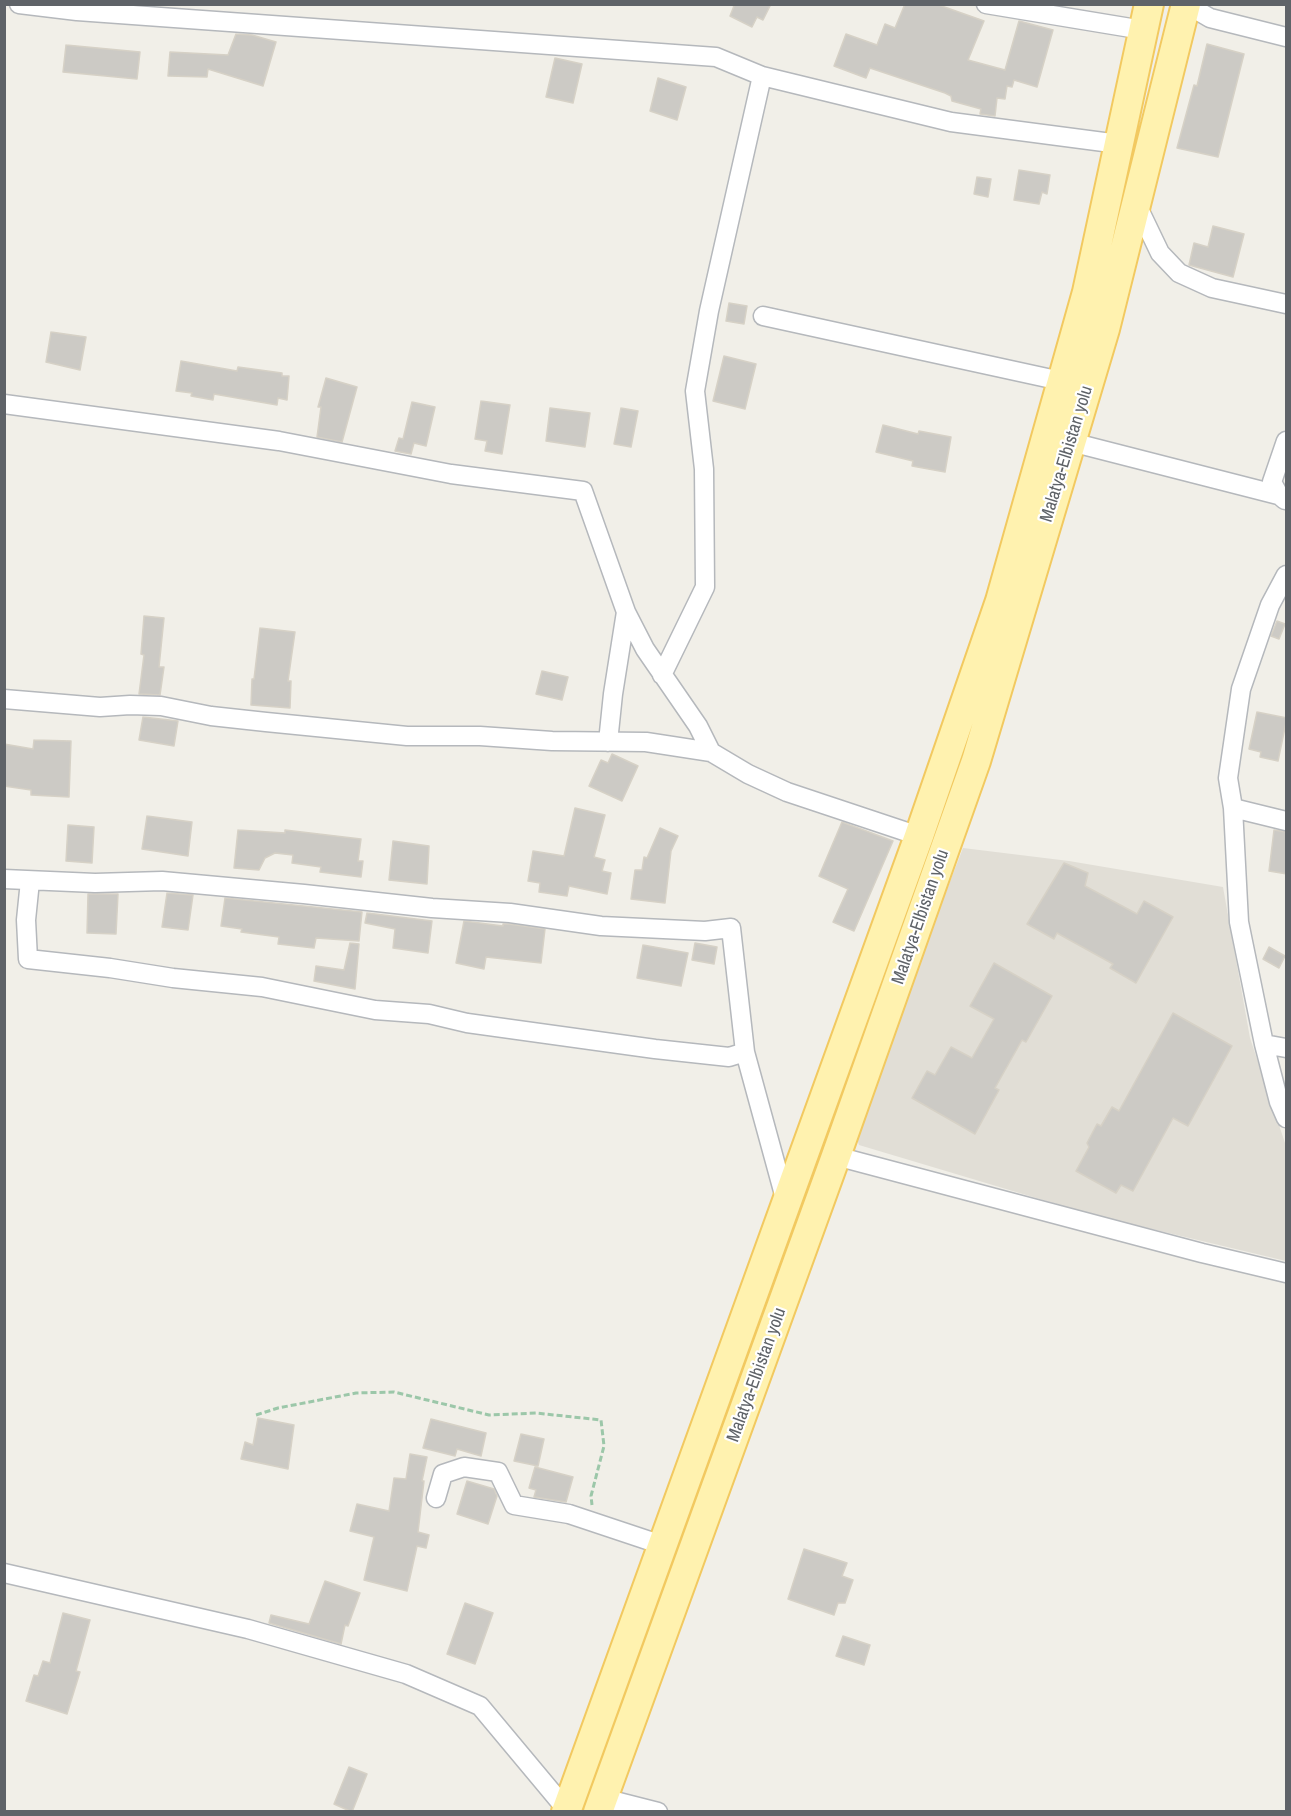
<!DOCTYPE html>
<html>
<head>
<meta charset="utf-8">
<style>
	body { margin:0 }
	#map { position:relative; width:1291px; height:1816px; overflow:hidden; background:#f1efe8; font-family:"Archivo Narrow",sans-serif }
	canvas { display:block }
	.frame { position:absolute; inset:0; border:6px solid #5f6368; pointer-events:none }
</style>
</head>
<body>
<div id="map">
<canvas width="1291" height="1816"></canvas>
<div class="frame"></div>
</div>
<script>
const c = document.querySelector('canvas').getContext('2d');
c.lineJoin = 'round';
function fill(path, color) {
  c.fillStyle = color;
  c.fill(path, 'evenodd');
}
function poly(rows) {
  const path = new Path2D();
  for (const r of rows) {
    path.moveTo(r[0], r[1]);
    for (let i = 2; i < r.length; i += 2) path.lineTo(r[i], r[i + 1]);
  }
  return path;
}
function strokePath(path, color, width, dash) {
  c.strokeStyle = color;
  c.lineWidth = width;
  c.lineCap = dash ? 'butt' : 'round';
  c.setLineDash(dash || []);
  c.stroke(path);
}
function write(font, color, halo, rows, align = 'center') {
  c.font = font + ' "Archivo Narrow",sans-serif';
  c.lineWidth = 4.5;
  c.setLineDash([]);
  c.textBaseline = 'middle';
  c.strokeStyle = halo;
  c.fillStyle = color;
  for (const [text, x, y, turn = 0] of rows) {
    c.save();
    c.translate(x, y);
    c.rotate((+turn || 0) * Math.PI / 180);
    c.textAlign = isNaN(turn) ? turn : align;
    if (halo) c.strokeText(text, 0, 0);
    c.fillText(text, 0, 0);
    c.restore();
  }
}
const education = poly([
	[963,848,1069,861,1223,887,1250,1038,1286,1146,1286,1261,1093,1215,859,1145,854,1129]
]);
const building = poly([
	[730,4,771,4,763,20,757,17,752,27,730,16,734,6,730,4],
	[905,4,936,4,984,21,968,60,1005,70,1019,21,1053,30,1037,87,1014,80,1012,87,1007,86,1005,99,997,98,995,116,980,114,981,109,952,101,951,96,945,93,870,68,866,78,834,66,846,34,877,45,885,24,895,28,905,4],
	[236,34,252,35,276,42,263,86,208,69,207,77,168,76,170,52,228,55,236,34],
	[1207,44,1244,54,1218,157,1177,148,1194,85,1197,86,1207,44],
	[66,45,140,52,137,79,63,72,66,45],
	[555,58,582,64,573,103,546,97,555,58],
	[658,78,686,87,677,120,650,111,658,78],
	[1019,170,1050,175,1047,194,1042,192,1039,204,1014,200,1019,170],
	[977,177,991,179,988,197,974,194,977,177],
	[1213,226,1244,234,1233,277,1189,265,1194,243,1208,247,1213,226],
	[729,303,747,306,744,324,726,321,729,303],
	[51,332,86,337,80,370,46,362,51,332],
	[724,356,756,364,745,409,713,401,724,356],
	[181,361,237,371,238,367,282,373,282,376,289,376,287,400,278,398,277,405,214,394,213,400,191,396,192,393,176,391,181,361],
	[326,378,357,387,342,442,317,437,321,407,318,407,326,378],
	[481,401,510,405,502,454,485,451,487,441,475,439,481,401],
	[412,402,435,407,426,446,414,443,411,454,395,451,399,438,403,439,412,402],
	[550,408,590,413,585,447,546,441,550,408],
	[621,408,638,411,631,447,614,444,621,408],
	[883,425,918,434,919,431,951,437,945,472,912,466,913,461,876,452,883,425],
	[144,616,164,618,159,667,164,667,160,695,139,694,144,655,141,654,144,616],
	[1277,621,1285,624,1279,639,1271,636,1277,621],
	[260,628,295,632,288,681,291,681,290,708,251,705,252,679,254,679,260,628],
	[542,671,568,677,562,700,536,694,542,671],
	[1257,712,1287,718,1278,761,1260,757,1261,752,1249,749,1257,712],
	[143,717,178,721,174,746,139,740,143,717],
	[34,740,71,741,69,797,31,795,31,790,4,786,4,744,33,749,34,740],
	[612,754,638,766,622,801,589,786,601,760,608,763,612,754],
	[575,808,605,815,594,857,605,860,602,871,611,873,607,894,569,886,567,896,539,892,540,883,528,881,533,851,564,856,575,808],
	[147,816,192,822,188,856,142,849,147,816],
	[842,822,893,841,854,931,833,922,848,889,819,876,842,822],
	[68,825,94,827,92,863,66,861,68,825],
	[660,828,678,836,671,851,665,903,631,899,635,870,642,870,644,857,647,858,660,828],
	[238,830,285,833,285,830,361,839,358,861,363,861,361,877,320,872,321,867,292,863,293,855,275,853,265,858,259,870,234,868,238,830],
	[1274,830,1287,832,1287,874,1269,871,1274,830],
	[393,841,429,846,427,884,389,880,393,841],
	[1064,863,1088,873,1085,886,1137,914,1144,901,1173,917,1136,983,1110,968,1113,964,1057,933,1054,939,1027,924,1064,863],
	[167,893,193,895,188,930,162,927,167,893],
	[88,894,118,894,116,934,87,933,88,894],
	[225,898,362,912,359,941,316,938,314,948,278,944,279,937,241,932,242,929,221,926,225,898],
	[367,913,432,921,428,953,393,948,395,929,365,923,367,913],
	[464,921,503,926,503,924,509,924,545,929,541,963,486,957,484,969,456,963,464,921],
	[350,943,359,944,355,989,314,981,316,966,344,970,350,943],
	[695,943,717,947,714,964,692,960,695,943],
	[643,945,688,953,681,986,637,978,643,945],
	[1269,947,1285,956,1279,968,1263,959,1269,947],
	[994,963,1052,996,1026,1042,1022,1040,995,1088,999,1090,975,1134,912,1098,927,1071,935,1075,951,1047,972,1058,994,1019,970,1006,994,963],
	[1173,1013,1232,1046,1188,1126,1173,1118,1133,1191,1121,1185,1116,1193,1076,1171,1089,1147,1087,1143,1097,1124,1101,1126,1112,1107,1119,1111,1173,1013],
	[258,1418,294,1425,288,1469,241,1459,245,1442,253,1445,258,1418],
	[431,1419,486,1433,481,1456,457,1449,455,1456,423,1448,431,1419],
	[521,1434,544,1439,538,1466,514,1461,521,1434],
	[410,1454,427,1457,422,1481,424,1481,418,1532,429,1535,426,1548,417,1546,407,1591,364,1580,374,1537,350,1531,357,1504,389,1511,394,1478,406,1479,410,1454],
	[535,1467,573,1477,566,1502,534,1497,536,1490,529,1488,535,1467],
	[467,1481,494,1489,497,1496,488,1524,457,1514,467,1481],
	[804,1549,847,1563,842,1576,853,1580,845,1603,838,1603,834,1615,788,1599,804,1549],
	[325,1581,360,1593,348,1626,345,1625,341,1644,269,1623,271,1615,309,1624,325,1581],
	[465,1603,493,1613,475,1664,447,1654,465,1603],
	[63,1613,90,1620,76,1671,80,1672,67,1714,26,1701,34,1675,38,1676,43,1661,50,1663,63,1613],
	[843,1636,870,1645,864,1665,836,1656,843,1636],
	[349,1767,367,1774,352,1812,334,1804,349,1767]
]);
const path = poly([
	[256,1415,278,1408,356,1393,394,1392,489,1415,536,1413,601,1420,604,1446,591,1496,592,1505]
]);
const minor = poly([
	[19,4,77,11,716,57,762,76,951,122,1119,144],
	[986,4,1143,30],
	[1186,4,1210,18,1286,37],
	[1136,203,1160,253,1179,273,1212,288,1286,304],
	[763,316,1061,381],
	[4,404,279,441,451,474,583,491,626,612,645,649,698,726,711,752,748,774,787,792,919,836],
	[1071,442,1286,497],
	[1285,500,1279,495,1272,482,1286,441],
	[662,675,705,587,704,469,695,391,709,311,762,76],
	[4,699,100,707,130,705,161,706,211,716,266,722,407,736,480,736,552,741,646,742,711,752],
	[608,742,613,694,626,612],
	[1233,808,1228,778,1241,689,1270,605,1286,575],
	[1286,821,1233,808,1239,922,1264,1044,1279,1102,1286,1118],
	[4,879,95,883,162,881,304,894,432,908,510,913,601,926,705,931,731,928,745,1052,786,1202],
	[30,881,26,920,28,959,110,968,173,978,262,987,375,1010,429,1014,467,1023,655,1049,729,1057,745,1052],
	[1264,1044,1286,1048],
	[836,1156,1202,1253,1286,1273],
	[436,1498,443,1474,464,1467,498,1472,514,1505,569,1514,662,1545],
	[4,1573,248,1629,406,1674,480,1706,566,1809],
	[603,1798,658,1812]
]);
const primary = poly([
	[566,1812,919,836,1000,601,1087,292,1149,4],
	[598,1812,836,1156,976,761,1105,329,1186,4]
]);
const streetNames = [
	["Malatya-Elbistan yolu",1067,454,-73],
	["Malatya-Elbistan yolu",921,917,-71],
	["Malatya-Elbistan yolu",757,1375,-70]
];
fill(education, '#e1ded6');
fill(building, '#cccac5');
strokePath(building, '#d6d1c6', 1.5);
strokePath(minor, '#b5b8bc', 21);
strokePath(primary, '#f2c960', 32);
strokePath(path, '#9cc7a9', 3, [6, 3]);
strokePath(minor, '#fff', 18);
strokePath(primary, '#fff2af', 28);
write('18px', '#5f6368', '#fff', streetNames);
</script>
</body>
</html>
